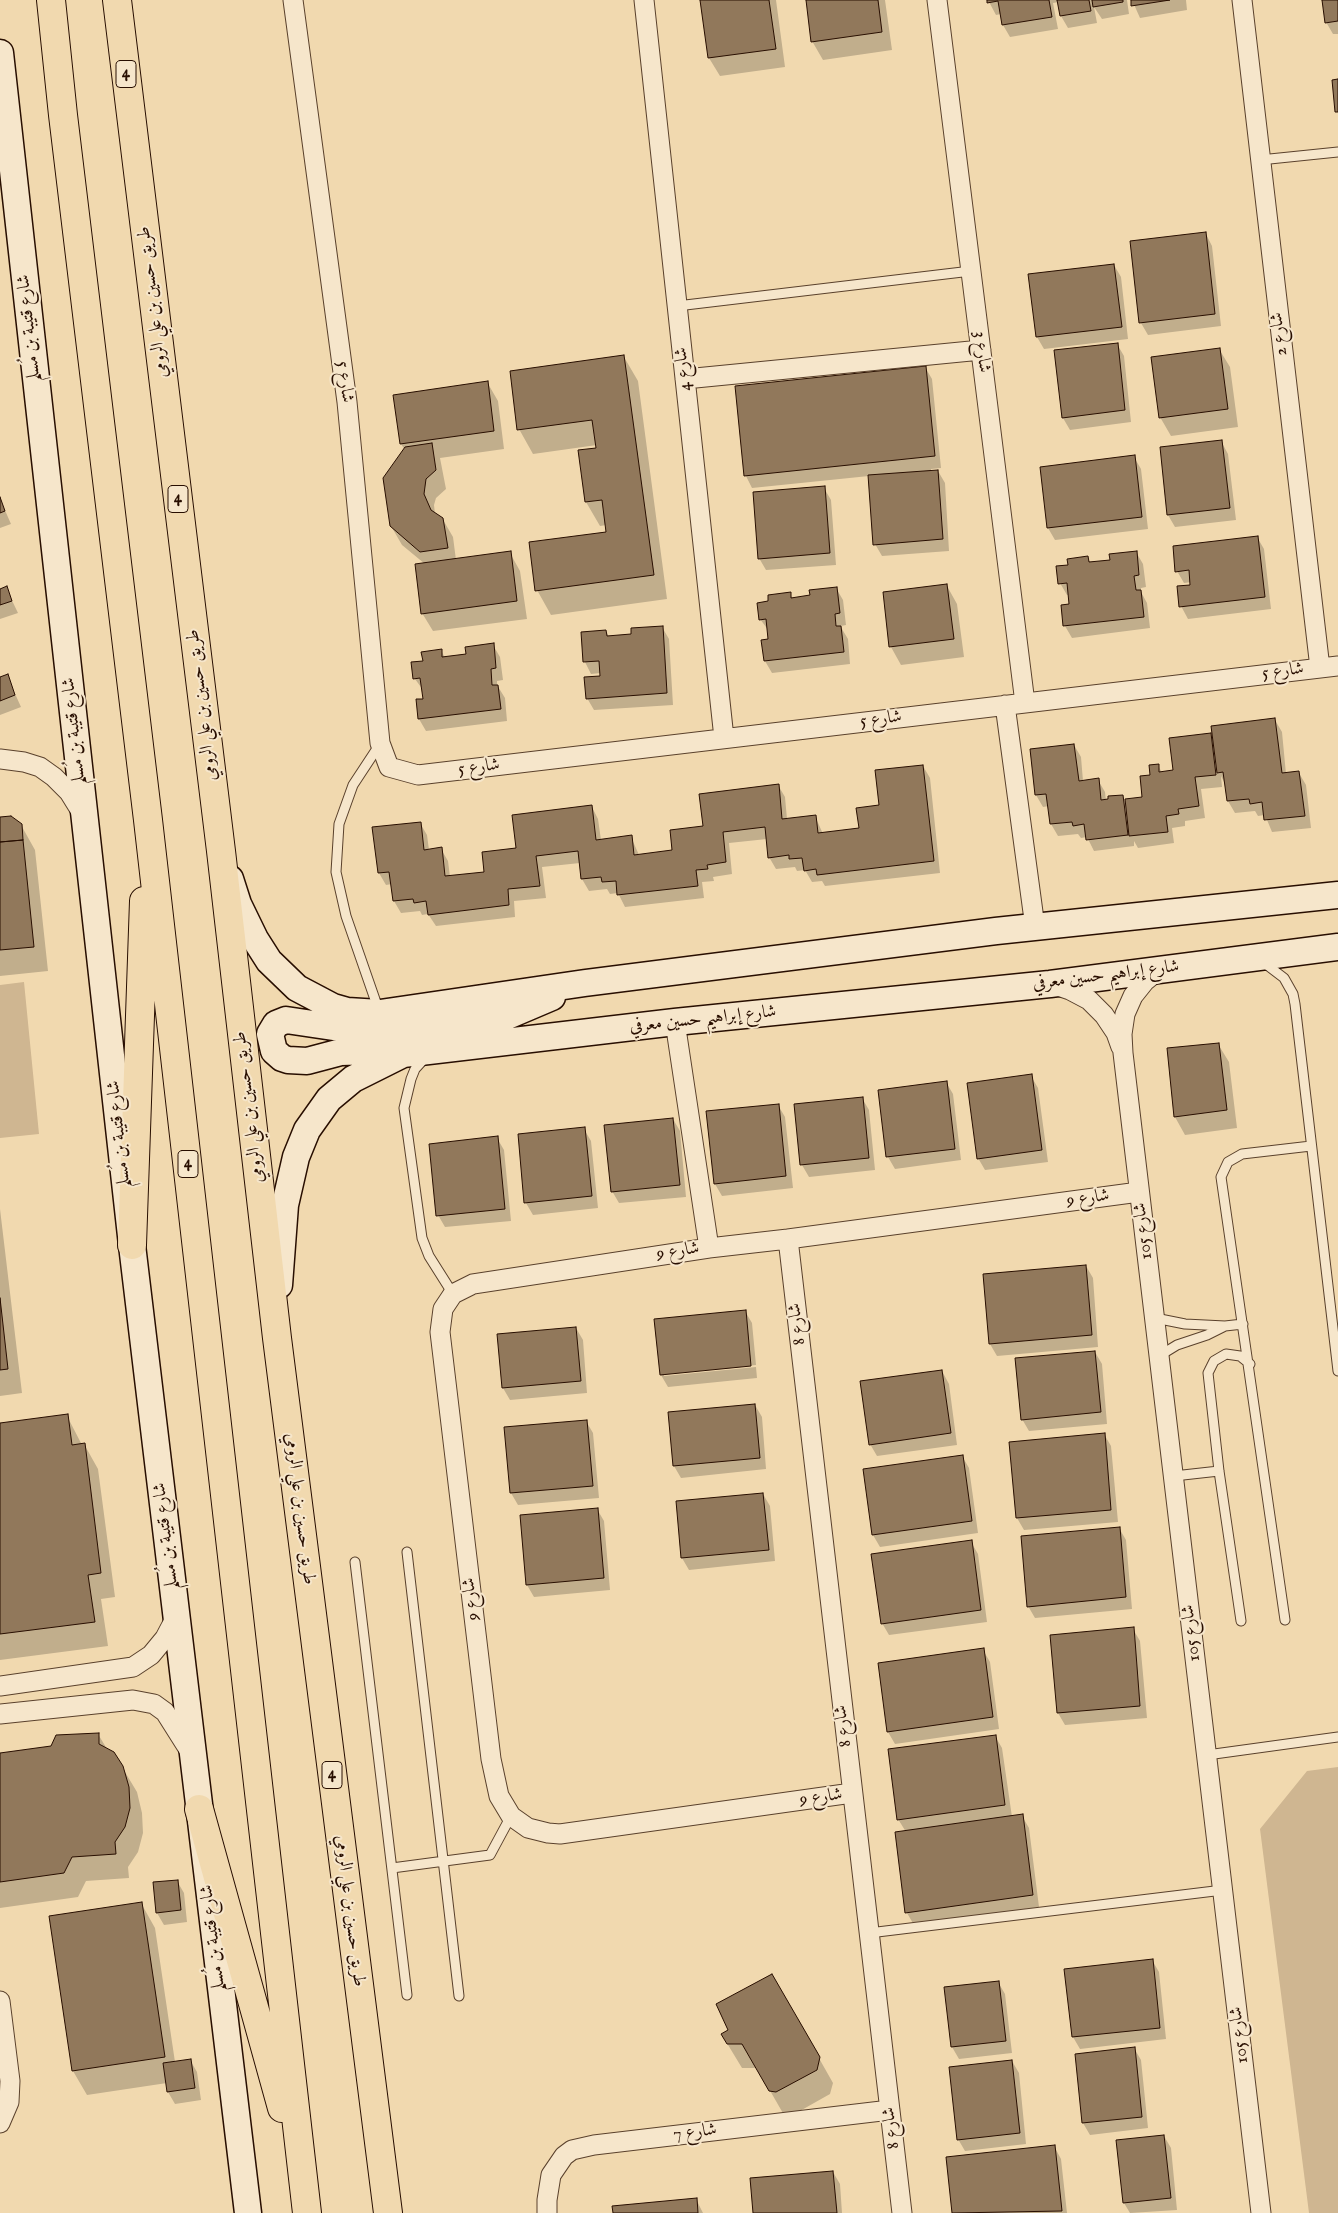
<!DOCTYPE html>
<html>
<head>
<meta charset="utf-8">
<style>
	body { margin:0 }
	canvas { display:block; background:#f1d9af }
</style>
</head>
<body>
<canvas width="1338" height="2213"></canvas>
<script>
const c = document.querySelector('canvas').getContext('2d');
c.lineJoin = 'round';
function fill(path, color) {
  c.fillStyle = color;
  c.fill(path, 'evenodd');
}
function poly(rows) {
  const path = new Path2D();
  for (const r of rows) {
    path.moveTo(r[0], r[1]);
    for (let i = 2; i < r.length; i += 2) path.lineTo(r[i], r[i + 1]);
  }
  return path;
}
function strokePath(path, color, width, dash) {
  c.strokeStyle = color;
  c.lineWidth = width;
  c.lineCap = dash ? 'butt' : 'round';
  c.setLineDash(dash || []);
  c.stroke(path);
}
function write(font, color, halo, rows, align = 'center') {
  c.font = font + ' "IM FELL English",Amiri,serif';
  c.lineWidth = 4;
  c.setLineDash([]);
  c.textBaseline = 'middle';
  c.strokeStyle = halo;
  c.fillStyle = color;
  for (const [text, x, y, turn = 0] of rows) {
    c.save();
    c.translate(x, y);
    c.rotate((+turn || 0) * Math.PI / 180);
    c.textAlign = isNaN(turn) ? turn : align;
    if (halo) c.strokeText(text, 0, 0);
    c.fillText(text, 0, 0);
    c.restore();
  }
}
const green = poly([
	[24,982,39,1134,0,1138,0,985],
	[1338,1767,1338,2213,1309,2213,1260,1829,1307,1771]
]);
const shadow = poly([
	[701,0,776,0,785,67,720,76,709,58],
	[807,0,885,0,892,50,823,60,812,41],
	[988,0,1127,0,1129,14,1102,19,1094,7,1097,23,1068,28,1061,16,1059,2,1053,3,1058,29,1010,37,1003,25,1001,14,996,15],
	[1132,0,1186,0,1187,10,1140,18],
	[1324,0,1338,0,1338,34,1333,34,1326,22],
	[1206,234,1212,246,1221,326,1148,335,1141,323,1131,242],
	[1114,265,1121,277,1128,339,1044,349,1037,337],
	[1117,344,1124,356,1131,422,1070,430,1063,418],
	[1219,349,1230,367,1238,427,1171,436,1160,417],
	[624,357,638,381,667,599,551,615,537,590,608,533,607,525,600,526,586,502,597,445,533,454,519,429],
	[925,367,932,379,941,468,931,469,931,471,938,471,945,483,949,551,882,556,875,544,869,476,752,488,746,476,737,387],
	[487,382,498,401,504,449,440,458,446,489,436,498,434,505,435,514,442,518,453,537,456,560,510,553,520,571,527,619,433,631,422,613,425,564,402,545,391,526,405,450,401,444,394,396],
	[1221,441,1228,454,1236,520,1175,527,1168,515],
	[1134,457,1141,469,1148,529,1055,540,1048,528],
	[824,488,831,500,836,565,766,570,759,558],
	[0,499,11,524,0,528],
	[1257,537,1264,549,1271,609,1188,619,1181,606,1192,582,1184,583,1177,571],
	[1136,552,1143,564,1146,587,1141,588,1141,592,1147,603,1150,628,1072,638,1065,626,1071,605,1070,595,1067,595,1060,583,1069,566,1087,558,1091,563,1111,561],
	[947,586,957,604,964,657,901,665,891,647],
	[6,588,18,613,0,619,0,590],
	[836,588,843,600,846,625,841,626,842,629,848,639,850,664,772,673,765,661,763,642,770,641,769,631,760,619,790,594,793,599,812,597],
	[662,627,669,639,673,705,594,710,587,698,601,678,601,673,591,674,585,662,606,631,609,637,632,635],
	[493,645,500,657,503,680,497,681,497,685,505,698,507,721,426,731,419,719,424,700,423,690,415,679,424,662,441,650,445,658,468,655],
	[7,676,21,707,0,715,0,678],
	[1275,720,1282,732,1286,774,1299,773,1306,785,1311,828,1272,832,1265,815,1258,816,1255,811,1235,813,1228,801,1225,784,1221,776,1222,787,1201,789,1205,818,1185,821,1185,826,1172,828,1174,843,1138,848,1134,841,1134,846,1094,851,1087,837,1081,838,1078,834,1058,836,1051,824,1049,806,1043,807,1036,795,1074,745,1081,757,1083,781,1098,780,1105,792,1106,801,1123,796,1125,801,1144,798,1158,765,1162,773,1174,771,1210,734,1214,741],
	[923,766,930,778,940,873,825,886,822,881,812,882,805,870,797,871,795,867,776,869,769,857,767,839,729,843,732,874,713,877,714,881,702,882,704,898,625,907,618,893,610,894,607,889,589,891,582,879,580,863,542,867,546,898,514,901,515,917,436,926,428,914,422,915,420,911,401,913,394,901,392,884,386,885,379,873,420,823,427,835,429,850,441,849,448,861,450,877,486,873,517,849,592,807,598,819,601,840,631,837,639,855,674,851,704,827,778,785,785,797,787,819,815,816,823,834,860,829],
	[0,818,21,825,35,850,48,971,0,976],
	[1218,1044,1229,1062,1237,1128,1185,1135,1175,1117],
	[1031,1076,1038,1088,1048,1162,985,1170,978,1158],
	[946,1082,953,1094,961,1160,895,1169,888,1157,880,1091],
	[862,1098,869,1110,875,1170,809,1177,802,1165],
	[778,1105,785,1117,793,1188,722,1196,715,1184],
	[673,1119,680,1131,686,1197,619,1203,612,1191],
	[584,1129,591,1141,598,1208,533,1215,526,1203],
	[497,1138,504,1150,511,1221,445,1227,438,1215],
	[0,1209,22,1393,0,1396],
	[1086,1266,1093,1278,1098,1347,997,1356,990,1344],
	[745,1311,752,1323,756,1365,664,1374,664,1376,756,1367,757,1378,668,1387,661,1375,656,1320],
	[576,1328,583,1340,587,1393,510,1400,503,1388],
	[1095,1352,1102,1364,1107,1424,1029,1431,1022,1419],
	[942,1371,949,1384,957,1445,877,1456,870,1444],
	[755,1405,762,1417,766,1469,681,1478,674,1466],
	[67,1416,82,1445,84,1444,98,1469,115,1597,101,1599,108,1646,0,1660,0,1425],
	[586,1421,593,1433,599,1498,518,1505,511,1493,505,1428],
	[1104,1434,1111,1446,1118,1522,1024,1530,1017,1518,1011,1443],
	[962,1456,969,1468,978,1533,880,1547,873,1535],
	[763,1494,770,1506,775,1561,689,1570,682,1558,677,1502],
	[597,1509,604,1521,610,1590,534,1597,527,1585,521,1516],
	[1119,1528,1126,1540,1132,1609,1035,1618,1028,1606],
	[971,1542,978,1554,987,1622,889,1635,882,1623],
	[1133,1629,1140,1641,1147,1718,1065,1725,1058,1713],
	[983,1650,990,1662,999,1729,895,1744,888,1732],
	[98,1734,107,1749,122,1767,137,1792,142,1813,143,1833,138,1852,128,1867,129,1878,86,1881,78,1897,0,1908,0,1754,51,1747],
	[995,1736,1002,1748,1012,1817,1022,1816,1029,1828,1039,1907,914,1925,907,1913,896,1833,906,1832,898,1819],
	[177,1881,184,1893,187,1922,164,1925,157,1913,154,1884],
	[141,1903,155,1928,175,2062,190,2060,197,2072,201,2100,175,2104,168,2092,167,2083,87,2095,73,2071,50,1917],
	[1152,1960,1159,1972,1166,2039,1080,2049,1073,2037],
	[772,1975,833,2083,830,2094,791,2116,784,2115,757,2068,742,2068,722,2035,730,2031],
	[998,1982,1005,1994,1012,2053,959,2059,952,2047],
	[1134,2048,1141,2060,1148,2128,1090,2135,1083,2123],
	[1012,2061,1019,2073,1026,2144,965,2151,958,2139],
	[1164,2136,1171,2148,1177,2210,1130,2213,1124,2203,1117,2142],
	[1054,2146,1061,2159,1067,2213,953,2213,947,2158],
	[833,2172,840,2184,842,2213,754,2213],
	[696,2199,703,2213,614,2213]
]);
const building = poly([
	[700,0,769,0,776,49,708,58,700,0],
	[806,0,878,0,882,32,811,42,806,0],
	[987,0,1049,0,1052,17,1002,25,998,1,987,3,987,0],
	[1057,0,1089,0,1091,11,1060,16,1057,0],
	[1092,0,1123,0,1123,2,1093,7,1092,0],
	[1131,0,1170,0,1131,6,1131,0],
	[1322,0,1338,0,1338,21,1325,23,1322,0],
	[1338,79,1338,112,1335,112,1332,80,1338,79],
	[1206,232,1215,314,1139,323,1130,241,1206,232],
	[1114,264,1122,327,1036,337,1028,274,1114,264],
	[1118,343,1125,410,1062,418,1054,350,1118,343],
	[1220,348,1228,409,1159,418,1151,357,1220,348],
	[624,355,654,575,535,591,529,542,606,532,602,500,585,502,578,450,596,448,592,420,517,430,510,371,624,355],
	[926,366,935,456,744,476,735,386,926,366],
	[488,381,494,431,400,444,393,395,488,381],
	[1222,440,1230,508,1167,515,1160,447,1222,440],
	[432,443,436,470,426,479,424,494,431,510,443,518,448,548,420,552,390,526,383,478,405,447,432,443],
	[1135,455,1142,517,1047,528,1040,467,1135,455],
	[938,470,943,539,873,545,868,475,938,470],
	[825,486,830,553,758,559,753,492,825,486],
	[0,497,5,511,0,513,0,497],
	[1258,536,1265,597,1179,607,1177,586,1190,585,1189,570,1175,572,1173,546,1258,536],
	[511,551,517,601,421,614,415,564,511,551],
	[1137,551,1139,575,1134,576,1136,590,1141,590,1144,617,1063,626,1061,605,1069,604,1067,583,1058,584,1056,566,1068,565,1067,559,1088,556,1089,562,1110,560,1109,554,1137,551],
	[947,584,954,639,889,647,883,592,947,584],
	[7,586,12,601,0,605,0,589,7,586],
	[837,587,840,613,835,614,836,626,841,626,844,652,764,661,761,640,768,639,766,619,759,620,757,603,768,601,768,595,791,592,791,598,810,595,809,590,837,587],
	[663,626,667,693,586,699,584,677,600,676,599,661,583,662,581,632,606,630,607,636,631,634,631,628,663,626],
	[494,643,496,668,491,669,492,685,498,685,501,709,418,719,416,699,423,699,420,678,413,679,411,662,423,661,421,652,442,649,442,657,466,654,465,647,494,643],
	[8,674,15,695,0,701,0,677,8,674],
	[1275,718,1282,773,1299,771,1305,816,1264,820,1262,802,1250,804,1249,799,1227,801,1223,772,1217,773,1211,726,1275,718],
	[1211,733,1216,775,1195,777,1199,806,1178,809,1179,814,1166,816,1168,832,1129,836,1125,799,1142,797,1140,776,1150,775,1149,765,1159,764,1159,772,1173,770,1169,738,1211,733],
	[1074,744,1079,781,1099,778,1101,800,1108,799,1108,796,1123,795,1128,835,1086,840,1084,824,1073,826,1072,822,1050,824,1046,794,1035,795,1030,749,1074,744],
	[923,765,934,861,817,875,816,869,804,871,802,858,789,859,789,855,768,858,765,827,723,832,726,862,707,865,708,869,696,870,698,886,617,895,616,881,602,882,601,877,581,879,578,851,536,856,540,886,508,889,509,905,428,915,426,901,414,903,413,899,393,901,389,872,378,873,372,827,421,822,424,850,442,847,445,876,484,872,482,852,516,848,512,815,592,805,596,840,632,835,634,855,672,850,670,830,703,826,699,794,779,784,782,819,816,815,818,833,859,828,856,808,879,805,875,770,923,765],
	[11,816,22,824,23,840,0,842,0,817,11,816],
	[23,840,34,947,0,950,0,842,23,840],
	[1219,1043,1227,1110,1174,1117,1167,1048,1219,1043],
	[1032,1074,1042,1150,977,1159,967,1083,1032,1074],
	[947,1081,955,1149,886,1157,878,1090,947,1081],
	[863,1097,869,1158,800,1165,794,1104,863,1097],
	[779,1104,786,1176,714,1184,706,1111,779,1104],
	[673,1118,680,1185,611,1192,604,1125,673,1118],
	[585,1127,592,1196,524,1203,518,1134,585,1127],
	[498,1136,505,1209,436,1216,429,1144,498,1136],
	[1086,1265,1092,1335,989,1344,983,1274,1086,1265],
	[0,1298,8,1369,0,1370,0,1298],
	[746,1310,751,1366,660,1375,654,1319,746,1310],
	[576,1327,581,1381,502,1388,497,1334,576,1327],
	[1095,1351,1101,1412,1021,1420,1015,1358,1095,1351],
	[942,1370,951,1433,869,1445,860,1381,942,1370],
	[755,1404,760,1458,673,1466,668,1412,755,1404],
	[68,1414,72,1445,85,1443,101,1573,88,1575,95,1622,0,1634,0,1423,68,1414],
	[587,1420,593,1486,510,1493,504,1427,587,1420],
	[1105,1433,1111,1510,1016,1518,1009,1442,1105,1433],
	[963,1455,972,1521,872,1535,863,1469,963,1455],
	[763,1493,769,1550,681,1558,676,1501,763,1493],
	[598,1508,604,1578,526,1585,520,1515,598,1508],
	[1120,1527,1126,1597,1027,1607,1021,1536,1120,1527],
	[972,1540,981,1610,881,1624,871,1554,972,1540],
	[1134,1627,1140,1706,1057,1713,1050,1635,1134,1627],
	[984,1648,993,1717,887,1732,878,1663,984,1648],
	[99,1733,99,1744,114,1752,123,1766,129,1787,130,1808,125,1827,115,1842,116,1854,72,1857,64,1873,0,1882,0,1753,51,1746,56,1735,99,1733],
	[996,1735,1005,1805,897,1820,888,1749,996,1735],
	[1023,1814,1033,1895,905,1913,895,1832,1023,1814],
	[178,1880,181,1910,156,1913,153,1882,178,1880],
	[142,1902,165,2057,72,2071,49,1916,142,1902],
	[1153,1959,1160,2028,1072,2037,1064,1969,1153,1959],
	[772,1974,820,2057,817,2070,776,2092,769,2091,742,2044,727,2044,721,2034,728,2030,716,2004,772,1974],
	[999,1981,1006,2041,951,2047,944,1987,999,1981],
	[1135,2047,1142,2117,1082,2123,1075,2054,1135,2047],
	[191,2059,195,2088,167,2092,163,2063,191,2059],
	[1012,2060,1020,2133,957,2140,949,2067,1012,2060],
	[1164,2135,1171,2198,1123,2203,1116,2140,1164,2135],
	[1055,2145,1062,2211,952,2213,946,2157,1055,2145],
	[833,2171,837,2213,753,2213,750,2178,833,2171],
	[697,2198,698,2213,613,2213,612,2206,697,2198]
]);
const lane = poly([
	[1260,160,1338,152],
	[677,306,971,271],
	[1263,962,1284,978,1293,994,1295,1004,1338,1371],
	[379,1011,346,916,336,872,339,824,353,785,380,744],
	[426,1057,415,1069,411,1079,404,1108,422,1238,429,1256,453,1294],
	[1155,1318,1185,1324,1225,1326,1243,1324],
	[1159,1356,1177,1345,1207,1335,1225,1326],
	[1174,1476,1219,1471],
	[407,1552,459,1996],
	[355,1562,407,1995],
	[1285,1620,1221,1177,1228,1162,1242,1154,1311,1146],
	[1241,1621,1219,1471,1208,1373,1214,1361,1226,1354,1240,1356,1250,1364],
	[1207,1755,1338,1737],
	[392,1868,490,1855,511,1816],
	[869,1933,1223,1890]
]);
const street = poly([
	[293,0,347,402,380,743,389,767,418,775,1338,666],
	[644,0,724,738],
	[937,0,1025,703],
	[1242,0,1320,668],
	[685,379,981,350],
	[1005,705,1035,927],
	[0,759,24,762,40,767,54,777,69,792,82,813],
	[1160,969,1145,981,1133,996,1125,1014,1122,1034,1123,1053,1261,2213],
	[1055,985,1070,990,1089,1000,1104,1015,1116,1033,1121,1047],
	[675,1022,709,1248],
	[788,1239,902,2213],
	[0,1686,133,1667,151,1655,165,1638,177,1615],
	[0,1714,133,1700,154,1704,165,1712,189,1750],
	[852,1793,560,1834,548,1833,528,1828,511,1816,499,1796,491,1759,440,1332,443,1309,453,1294,473,1284,709,1248,788,1239,1139,1192],
	[0,2001,10,2081,9,2102,0,2123],
	[547,2213,547,2200,551,2175,564,2156,572,2150,594,2145,890,2110]
]);
const secondary = poly([
	[0,53,132,1245,248,2213],
	[230,879,238,904,255,939,269,961,297,988,333,1007,347,1011,380,1013,585,983,996,931,1338,895],
	[403,1054,371,1051,341,1052,307,1061,288,1060,282,1058,274,1051,270,1034,276,1024,286,1020,360,1031,391,1031,505,1017,552,997],
	[279,1285,285,1205,296,1157,307,1130,329,1099,353,1079,403,1054,675,1022,1050,984,1338,947]
]);
const highway = poly([
	[51,0,63,115,148,820,307,2213],
	[117,0,221,851,277,1338,388,2213],
	[132,1245,144,901],
	[199,1809,282,2108]
]);
const shields = [
	[126,74,20],
	[178,499,20],
	[188,1164,20],
	[332,1775,20]
];
const shieldNames = [
	["4",126,74],
	["4",178,499],
	["4",188,1164],
	["4",332,1775]
];
const streetNames = [
	["طريق حسين بن علي الرومي",154,302,-97],
	["شارع قتيبة بن مُسلم",30,328,-96],
	["شارع 2",1280,334,-97],
	["شارع 3",981,352,83],
	["شارع 4",684,369,-96],
	["شارع 5",344,382,83],
	["شارع 5",1283,672,-7],
	["طريق حسين بن علي الرومي",203,705,-97],
	["شارع 5",881,720,-7],
	["شارع قتيبة بن مُسلم",75,731,-96],
	["شارع 5",479,768,-7],
	["شارع إبراهيم حسين معرفي",1106,976,-7],
	["شارع إبراهيم حسين معرفي",703,1020,-6],
	["طريق حسين بن علي الرومي",250,1107,-97],
	["شارع قتيبة بن مُسلم",120,1134,-96],
	["شارع 9",1088,1199,-8],
	["شارع 105",1144,1231,-97],
	["شارع 9",678,1252,-9],
	["شارع 8",798,1324,-97],
	["طريق حسين بن علي الرومي",299,1509,83],
	["شارع قتيبة بن مُسلم",167,1536,-97],
	["شارع 9",472,1599,-97],
	["شارع 105",1192,1633,-97],
	["شارع 8",844,1726,-97],
	["شارع 9",821,1798,-8],
	["طريق حسين بن علي الرومي",349,1911,83],
	["شارع قتيبة بن مُسلم",214,1938,-97],
	["شارع 105",1240,2035,-97],
	["شارع 8",892,2128,-97],
	["شارع 7",695,2133,-7]
];
fill(green, '#cfb691');
fill(shadow, '#0003');
fill(building, '#91785b');
strokePath(building, '#280e00', 1);
strokePath(lane, '#5a412c', 11);
strokePath(street, '#5a412c', 21);
strokePath(secondary, '#280e00', 29);
strokePath(highway, '#280e00', 30);
strokePath(lane, '#f6e6cb', 9);
strokePath(street, '#f6e6cb', 19);
strokePath(secondary, '#f6e6cb', 26);
strokePath(highway, '#f1d9af', 28);
for (const [x, y, w] of shields) {
  const box = new Path2D();
  box.roundRect(x - w / 2, y - 13.5, w, 27, 4);
  c.fillStyle = '#f6e6cb';
  c.fill(box);
  strokePath(box, '#280e00', 1);
}
write('bold 16px', '#280e00', null, shieldNames);
write('18px', '#280e00', '#f6e6cb', streetNames);
</script>
</body>
</html>
